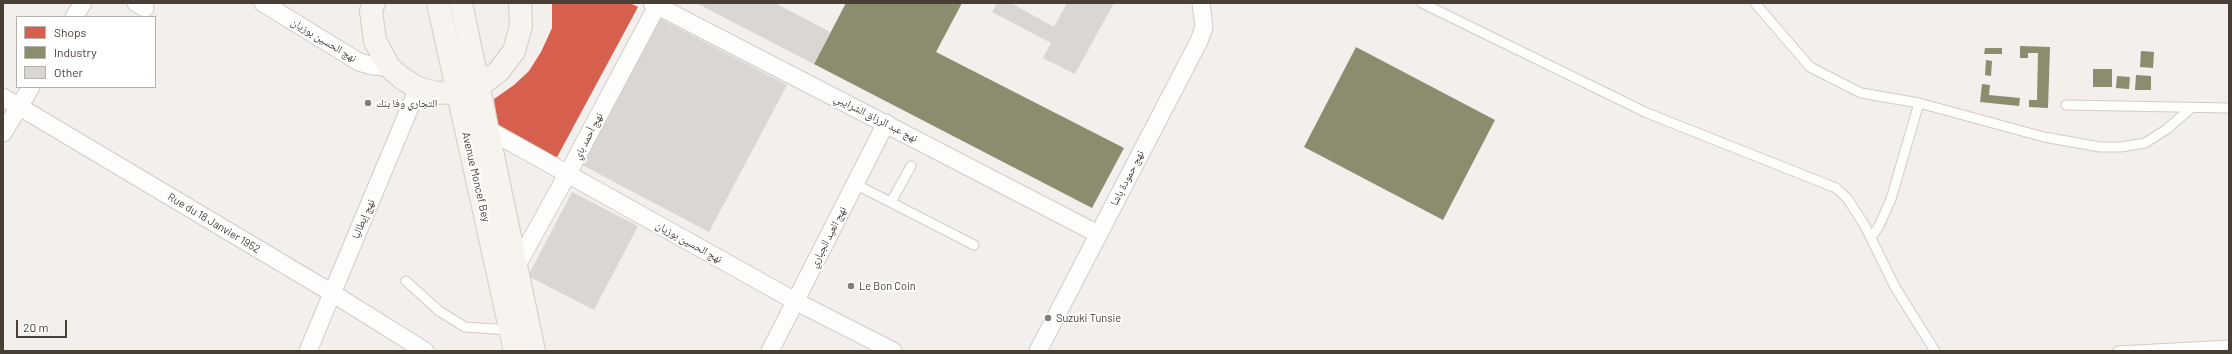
<!DOCTYPE html>
<html>
<head>
<meta charset="utf-8">
<style>
	body { margin:0 }
	#map { position:relative; width:2232px; height:354px; overflow:hidden; background:#f2efec; font-family:Barlow,sans-serif }
	canvas { display:block }
	.frame { position:absolute; inset:0; border:4px solid #484037; pointer-events:none }
	.legend { position:absolute; left:16px; top:16px; width:140px; height:72px; box-sizing:border-box; background:#fff; border:1px solid #b6b3af; margin:0; padding:5px 7px; list-style:none; font-size:12px; color:#484037 }
	.legend li { display:flex; align-items:center; gap:8px; height:20px }
	.legend b { width:20px; border:1px solid #b6b3af }
	.scale { position:absolute; left:16px; top:320px; width:51px; height:18px; box-sizing:border-box; border:2px solid #484037; border-top:0; padding-left:5px; font-size:12px; line-height:14px; white-space:nowrap; color:#484037; -webkit-text-stroke:3px #fff; paint-order:stroke }
</style>
</head>
<body>
<div id="map">
<canvas width="2232" height="354"></canvas>
<div class="frame"></div>
<ul class="legend">
<li><b style="height:11px;background:#d6604d"></b>Shops</li>
<li><b style="height:11px;background:#8c8c6e"></b>Industry</li>
<li><b style="height:11px;background:#dad6d3"></b>Other</li>
</ul>
<div class="scale">20 m</div>
</div>
<script>
const c = document.querySelector('canvas').getContext('2d');
c.lineJoin = 'round';
function fill(path, color) {
  c.fillStyle = color;
  c.fill(path, 'evenodd');
}
function poly(rows) {
  const path = new Path2D();
  for (const r of rows) {
    path.moveTo(r[0], r[1]);
    for (let i = 2; i < r.length; i += 2) path.lineTo(r[i], r[i + 1]);
  }
  return path;
}
function strokePath(path, color, width, dash) {
  c.strokeStyle = color;
  c.lineWidth = width;
  c.lineCap = dash ? 'butt' : 'round';
  c.setLineDash(dash || []);
  c.stroke(path);
}
function write(font, color, halo, rows, align = 'center') {
  c.font = font + ' Barlow,"Noto Naskh Arabic",sans-serif';
  c.lineWidth = 4;
  c.setLineDash([]);
  c.textBaseline = 'middle';
  c.strokeStyle = halo;
  c.fillStyle = color;
  for (const [text, x, y, turn = 0] of rows) {
    c.save();
    c.translate(x, y);
    c.rotate((+turn || 0) * Math.PI / 180);
    c.textAlign = isNaN(turn) ? turn : align;
    if (halo) c.strokeText(text, 0, 0);
    c.fillText(text, 0, 0);
    c.restore();
  }
}
const shops = poly([
	[552,3,630,3,638,7,556,159,498,125,494,99,514,85,529,71,541,52,552,28]
]);
const industry = poly([
	[846,3,962,3,936,52,1124,148,1092,208,814,64],
	[2020,46,2050,47,2048,108,2029,107,2029,100,2037,100,2038,53,2028,53,2028,58,2020,58],
	[1356,47,1495,120,1443,220,1304,147],
	[1985,48,2002,48,2002,54,1984,54],
	[2141,51,2154,52,2153,68,2140,67],
	[1986,60,1992,61,1991,76,1985,75],
	[2093,69,2112,69,2112,87,2093,87],
	[2136,75,2151,76,2151,90,2135,90],
	[2117,76,2130,77,2129,89,2116,88],
	[1982,84,1990,85,1989,95,2020,98,2019,106,1980,102]
]);
const building = poly([
	[696,3,775,3,830,32,814,64],
	[997,3,1011,3,1054,27,1067,3,1114,3,1075,74,1043,58,1051,43,992,12],
	[659,18,787,85,709,232,582,165],
	[572,192,638,226,594,310,528,276]
]);
const service = poly([
	[1422,3,1647,113,1836,188,1847,198,1865,226,1895,287,1935,351],
	[1755,3,1810,67,1861,93,1919,103,2044,137,2100,147,2121,147,2145,143,2167,129,2191,108],
	[2066,105,2229,108],
	[855,184,974,245],
	[891,202,911,166],
	[1871,238,1879,226,1891,199,1919,103],
	[406,281,439,311,465,327,510,330],
	[2118,351,2229,345]
]);
const minor = poly([
	[136,3,145,8],
	[263,3,359,62,373,66,389,67],
	[652,3,1098,234],
	[74,17,83,3],
	[3,97,332,293,425,351],
	[487,129,795,301,893,351],
	[3,133,31,87],
	[517,265,567,175,657,6],
	[308,351,418,88],
	[770,351,886,123],
	[1038,351,1199,41,1204,27,1201,3]
]);
const secondary = poly([
	[374,3,371,11,375,41,389,67,403,79,418,88,437,93,457,92,479,86,499,71,514,51,521,26,520,3],
	[438,3,515,351],
	[461,3,534,351]
]);
const markers = [
	[368,103,4,"#847d76"],
	[851,286,4,"#847d76"],
	[1048,318,4,"#847d76"]
];
const streetNames = [
	["نهج الحسين بوزيان",324,40,31],
	["نهج عبد الرزاق الشرايبي",876,118,27],
	["نهج أحمد باي",588,136,-62],
	["Avenue Moncef Bey",476,177,77],
	["نهج حمودة باشا",1127,178,-63],
	["نهج إيطاليا",363,219,-67],
	["Rue du 18 Janvier 1952",214,223,31],
	["نهج العيد الجباري",828,237,-63],
	["نهج الحسين بوزيان",689,242,29]
];
const poiNames = [
	["التجاري وفا بنك",376,103],
	["Le Bon Coin",859,286],
	["Suzuki Tunsie",1056,318]
];
fill(shops, '#d6604d');
fill(industry, '#8c8c6e');
fill(building, '#dad6d3');
strokePath(service, '#d0cdc9', 11);
strokePath(minor, '#d0cdc9', 19);
strokePath(secondary, '#d2ccc3', 24);
strokePath(service, '#fdfdfc', 9);
strokePath(minor, '#fdfdfc', 17);
strokePath(secondary, '#f7f4ef', 22);
for (const [x, y, r, color] of markers) {
  const dot = new Path2D();
  dot.arc(x, y, r, 0, 2 * Math.PI);
  c.fillStyle = color;
  c.fill(dot);
  strokePath(dot, '#fff', 1.5);
}
write('11px', '#484037', '#fff', streetNames);
write('11px', '#484037', '#fff', poiNames, 'left');
</script>
</body>
</html>
